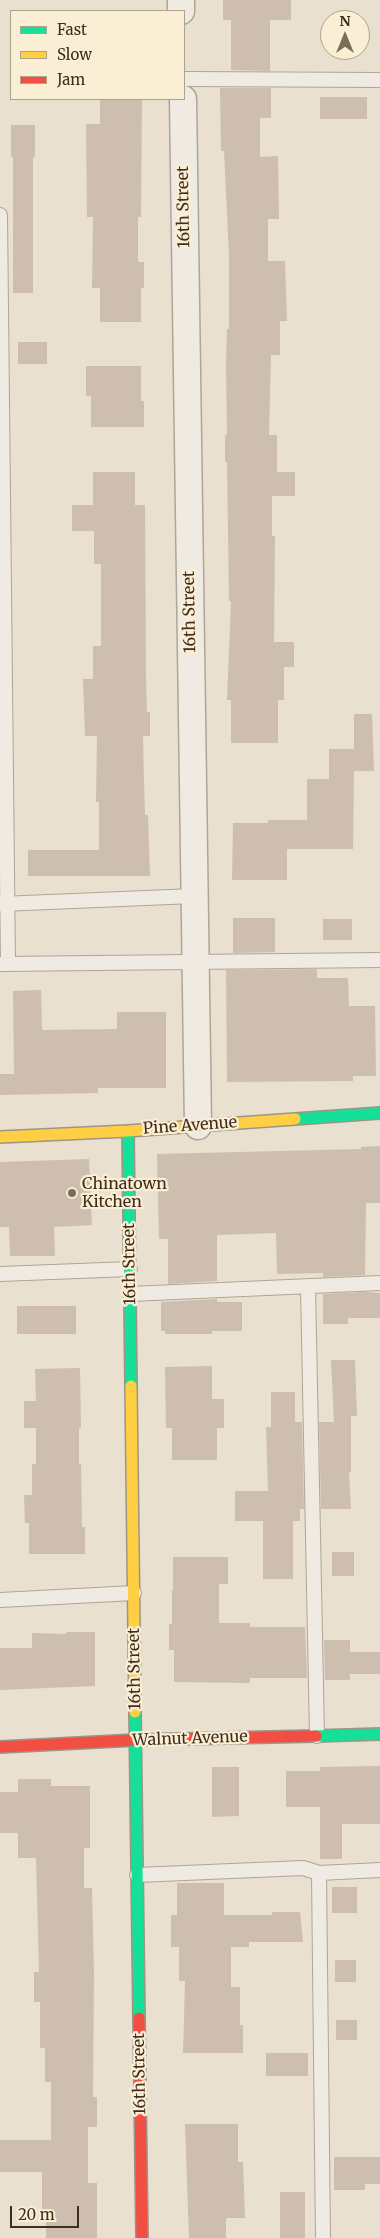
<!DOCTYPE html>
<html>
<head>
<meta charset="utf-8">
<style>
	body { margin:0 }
	#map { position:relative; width:380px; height:2238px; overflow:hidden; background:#e9e0cf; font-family:Merriweather,serif }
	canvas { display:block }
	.legend { position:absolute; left:10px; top:10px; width:175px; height:90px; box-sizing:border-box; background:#faeed5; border:1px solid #b0a18b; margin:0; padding:6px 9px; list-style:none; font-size:15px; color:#402d1d }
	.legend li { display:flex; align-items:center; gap:10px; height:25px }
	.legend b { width:25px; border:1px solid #b0a18b }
	.north { position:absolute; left:320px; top:10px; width:50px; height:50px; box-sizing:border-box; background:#faeed5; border:1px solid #b0a18b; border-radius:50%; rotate:0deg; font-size:14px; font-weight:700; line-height:20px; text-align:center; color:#402d1d }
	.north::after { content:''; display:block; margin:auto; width:18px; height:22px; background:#7b6c5b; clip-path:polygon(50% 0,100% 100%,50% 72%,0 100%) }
	.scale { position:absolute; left:10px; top:2206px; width:69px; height:22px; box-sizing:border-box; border:2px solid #402d1d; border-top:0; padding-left:6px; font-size:15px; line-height:18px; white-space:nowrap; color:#402d1d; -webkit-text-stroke:4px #faeed5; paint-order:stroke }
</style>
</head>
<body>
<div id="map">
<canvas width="380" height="2238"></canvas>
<ul class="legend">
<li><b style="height:6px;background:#16e098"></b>Fast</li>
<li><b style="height:6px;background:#ffcf43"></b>Slow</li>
<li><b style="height:6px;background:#f24e42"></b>Jam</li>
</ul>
<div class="north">N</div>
<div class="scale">20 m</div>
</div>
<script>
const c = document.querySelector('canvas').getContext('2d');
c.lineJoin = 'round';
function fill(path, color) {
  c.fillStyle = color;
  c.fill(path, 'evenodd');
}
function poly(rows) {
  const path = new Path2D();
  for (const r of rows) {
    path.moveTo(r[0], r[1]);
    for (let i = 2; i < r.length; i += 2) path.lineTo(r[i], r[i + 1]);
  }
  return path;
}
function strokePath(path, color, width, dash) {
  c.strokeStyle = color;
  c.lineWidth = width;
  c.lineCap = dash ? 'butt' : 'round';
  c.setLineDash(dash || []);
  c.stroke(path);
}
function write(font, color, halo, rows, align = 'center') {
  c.font = font + ' Merriweather,serif';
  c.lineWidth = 4.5;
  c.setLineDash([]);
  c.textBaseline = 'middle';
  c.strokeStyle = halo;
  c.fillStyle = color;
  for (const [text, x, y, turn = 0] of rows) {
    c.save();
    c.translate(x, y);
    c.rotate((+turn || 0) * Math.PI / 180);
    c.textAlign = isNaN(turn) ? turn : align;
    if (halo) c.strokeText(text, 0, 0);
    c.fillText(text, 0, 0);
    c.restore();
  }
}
const building = poly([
	[223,0,291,0,291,20,270,20,270,71,231,70,231,20,223,20],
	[220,88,271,88,271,118,260,118,260,157,278,156,279,219,268,219,268,261,285,261,287,321,280,321,280,355,271,355,269,435,277,435,277,472,295,472,295,496,272,496,272,536,275,536,274,642,294,642,294,667,284,667,284,700,278,700,278,743,231,743,231,700,227,700,231,601,229,601,227,462,225,462,225,435,227,435,226,366,227,329,229,329,229,256,224,151,221,151],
	[320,97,367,97,367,119,320,119],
	[100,99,142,99,141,217,138,217,138,262,144,262,144,288,141,288,141,322,100,322,100,288,92,288,93,217,87,217,86,124,100,124],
	[11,125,35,125,35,157,33,157,33,293,13,293,13,157,11,157],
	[18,342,47,342,47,364,18,364],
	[86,366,141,366,141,401,144,401,144,427,91,427,91,396,86,396],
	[93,472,135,472,135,505,145,505,146,679,147,712,150,712,150,736,143,736,144,782,145,815,148,815,150,876,28,876,28,850,99,850,99,802,96,802,97,736,85,736,83,679,93,679,93,646,101,646,101,564,94,564,94,531,72,531,72,505,93,505],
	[354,714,372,714,374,771,354,771,353,849,287,849,287,880,232,880,233,823,268,823,268,820,307,820,307,779,329,779,329,749,354,749],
	[233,918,275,918,275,952,233,953],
	[323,919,352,919,352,940,323,940],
	[317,969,317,978,348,978,349,1006,375,1006,376,1076,353,1076,353,1081,227,1082,226,970],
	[41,990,42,1030,117,1029,117,1012,166,1012,166,1088,98,1088,98,1093,0,1095,0,1074,14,1074,13,991],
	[380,1146,380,1203,366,1203,365,1275,323,1277,323,1273,277,1274,276,1233,217,1235,217,1281,168,1284,168,1239,159,1239,157,1154,361,1149,361,1147],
	[89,1159,92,1225,54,1227,55,1256,10,1256,9,1227,0,1227,0,1162],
	[365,1292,380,1293,380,1318,348,1318,348,1324,323,1324,323,1294],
	[217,1299,217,1302,242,1302,242,1331,212,1331,212,1334,165,1334,165,1331,161,1331,161,1302],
	[17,1306,76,1306,76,1334,17,1334],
	[331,1360,355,1360,357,1416,351,1416,351,1472,349,1472,351,1509,321,1509,319,1422,334,1422],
	[212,1366,212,1399,224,1399,224,1428,217,1428,217,1460,172,1460,172,1428,166,1428,165,1367],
	[80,1368,81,1428,79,1428,79,1464,81,1464,82,1527,85,1527,85,1554,29,1554,29,1523,25,1523,24,1495,32,1495,32,1464,36,1464,36,1428,24,1428,24,1401,36,1401,35,1369],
	[271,1392,295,1392,295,1422,302,1422,304,1509,300,1509,300,1521,293,1521,293,1579,263,1579,263,1521,235,1521,235,1491,268,1491,266,1427,271,1427],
	[332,1552,354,1552,354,1576,332,1576],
	[173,1557,228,1557,228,1584,219,1584,219,1623,250,1623,250,1627,305,1627,307,1678,250,1678,250,1683,174,1682,174,1650,169,1650,169,1624,172,1624,172,1590,173,1590],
	[66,1632,95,1632,95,1686,0,1690,0,1648,32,1648,32,1633,66,1634],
	[324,1640,350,1640,350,1652,380,1652,380,1674,350,1674,350,1680,325,1680],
	[380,1766,380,1824,342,1824,342,1859,320,1859,320,1807,286,1807,286,1771,320,1771,320,1767],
	[212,1767,239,1767,239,1816,212,1817],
	[18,1779,51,1779,51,1786,90,1786,90,1848,84,1848,84,1888,92,1888,94,1972,93,2097,97,2097,97,2127,88,2127,88,2183,97,2183,97,2238,46,2238,46,2211,42,2211,42,2172,0,2172,0,2140,51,2140,51,2082,45,2082,45,2048,40,2048,40,2002,34,2002,34,1972,39,1972,36,1858,18,1858,18,1833,0,1833,0,1792,18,1792],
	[177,1883,224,1883,224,1915,272,1915,272,1912,300,1912,303,1942,249,1942,249,1947,231,1947,231,1987,240,1987,240,2025,243,2025,243,2053,183,2053,185,1981,179,1981,179,1947,171,1947,171,1915,177,1915],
	[332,1887,357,1887,357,1913,332,1913],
	[335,1960,356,1960,356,1982,335,1982],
	[336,2020,357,2020,357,2040,336,2040],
	[266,2053,308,2053,308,2076,266,2076],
	[185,2124,238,2124,238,2162,243,2162,245,2218,226,2218,226,2238,189,2238],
	[334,2157,380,2157,380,2184,365,2184,365,2190,334,2190],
	[280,2192,305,2192,305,2238,280,2238]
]);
const lane = poly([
	[184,79,380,80],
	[0,215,8,964],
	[1,904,194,896],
	[1,964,380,960],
	[0,1274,130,1269],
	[308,1286,317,1736],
	[130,1294,380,1283],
	[0,1600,134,1593],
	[319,1873,323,2238],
	[137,1875,303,1868,319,1873,380,1870]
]);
const street = poly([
	[181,0,181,11],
	[183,99,198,1126]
]);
const fast = poly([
	[295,1119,380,1113],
	[128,1131,131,1386],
	[135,1712,139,2018],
	[316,1736,380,1734]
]);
const slow = poly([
	[0,1137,128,1131,295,1119],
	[131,1386,135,1712]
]);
const jam = poly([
	[0,1747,136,1740,316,1736],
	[139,2018,142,2238]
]);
const markers = [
	[72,1193,5,"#7b6c5b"]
];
const streetNames = [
	["16th Street",184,207,-91],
	["16th Street",190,612,-91],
	["Pine Avenue",190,1126,-4],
	["16th Street",130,1264,-91],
	["16th Street",135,1669,-91],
	["Walnut Avenue",190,1739,-2],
	["16th Street",140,2074,-91]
];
const poiNames = [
	["Chinatown",82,1184],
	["Kitchen",82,1202]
];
fill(building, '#cebeaf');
strokePath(lane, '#afa597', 16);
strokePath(street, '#afa597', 29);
strokePath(fast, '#9e9488', 14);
strokePath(slow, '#9e9488', 14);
strokePath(jam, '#9e9488', 14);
strokePath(lane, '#f0ebe2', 14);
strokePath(street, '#f0ebe2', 26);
strokePath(fast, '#16e098', 11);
strokePath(slow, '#ffcf43', 11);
strokePath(jam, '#f24e42', 11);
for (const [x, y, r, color] of markers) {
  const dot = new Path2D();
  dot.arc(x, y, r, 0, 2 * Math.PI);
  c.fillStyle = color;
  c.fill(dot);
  strokePath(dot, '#faeed5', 2);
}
write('16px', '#402d1d', '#faeed5', streetNames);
write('16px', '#402d1d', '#faeed5', poiNames, 'left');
</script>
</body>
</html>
